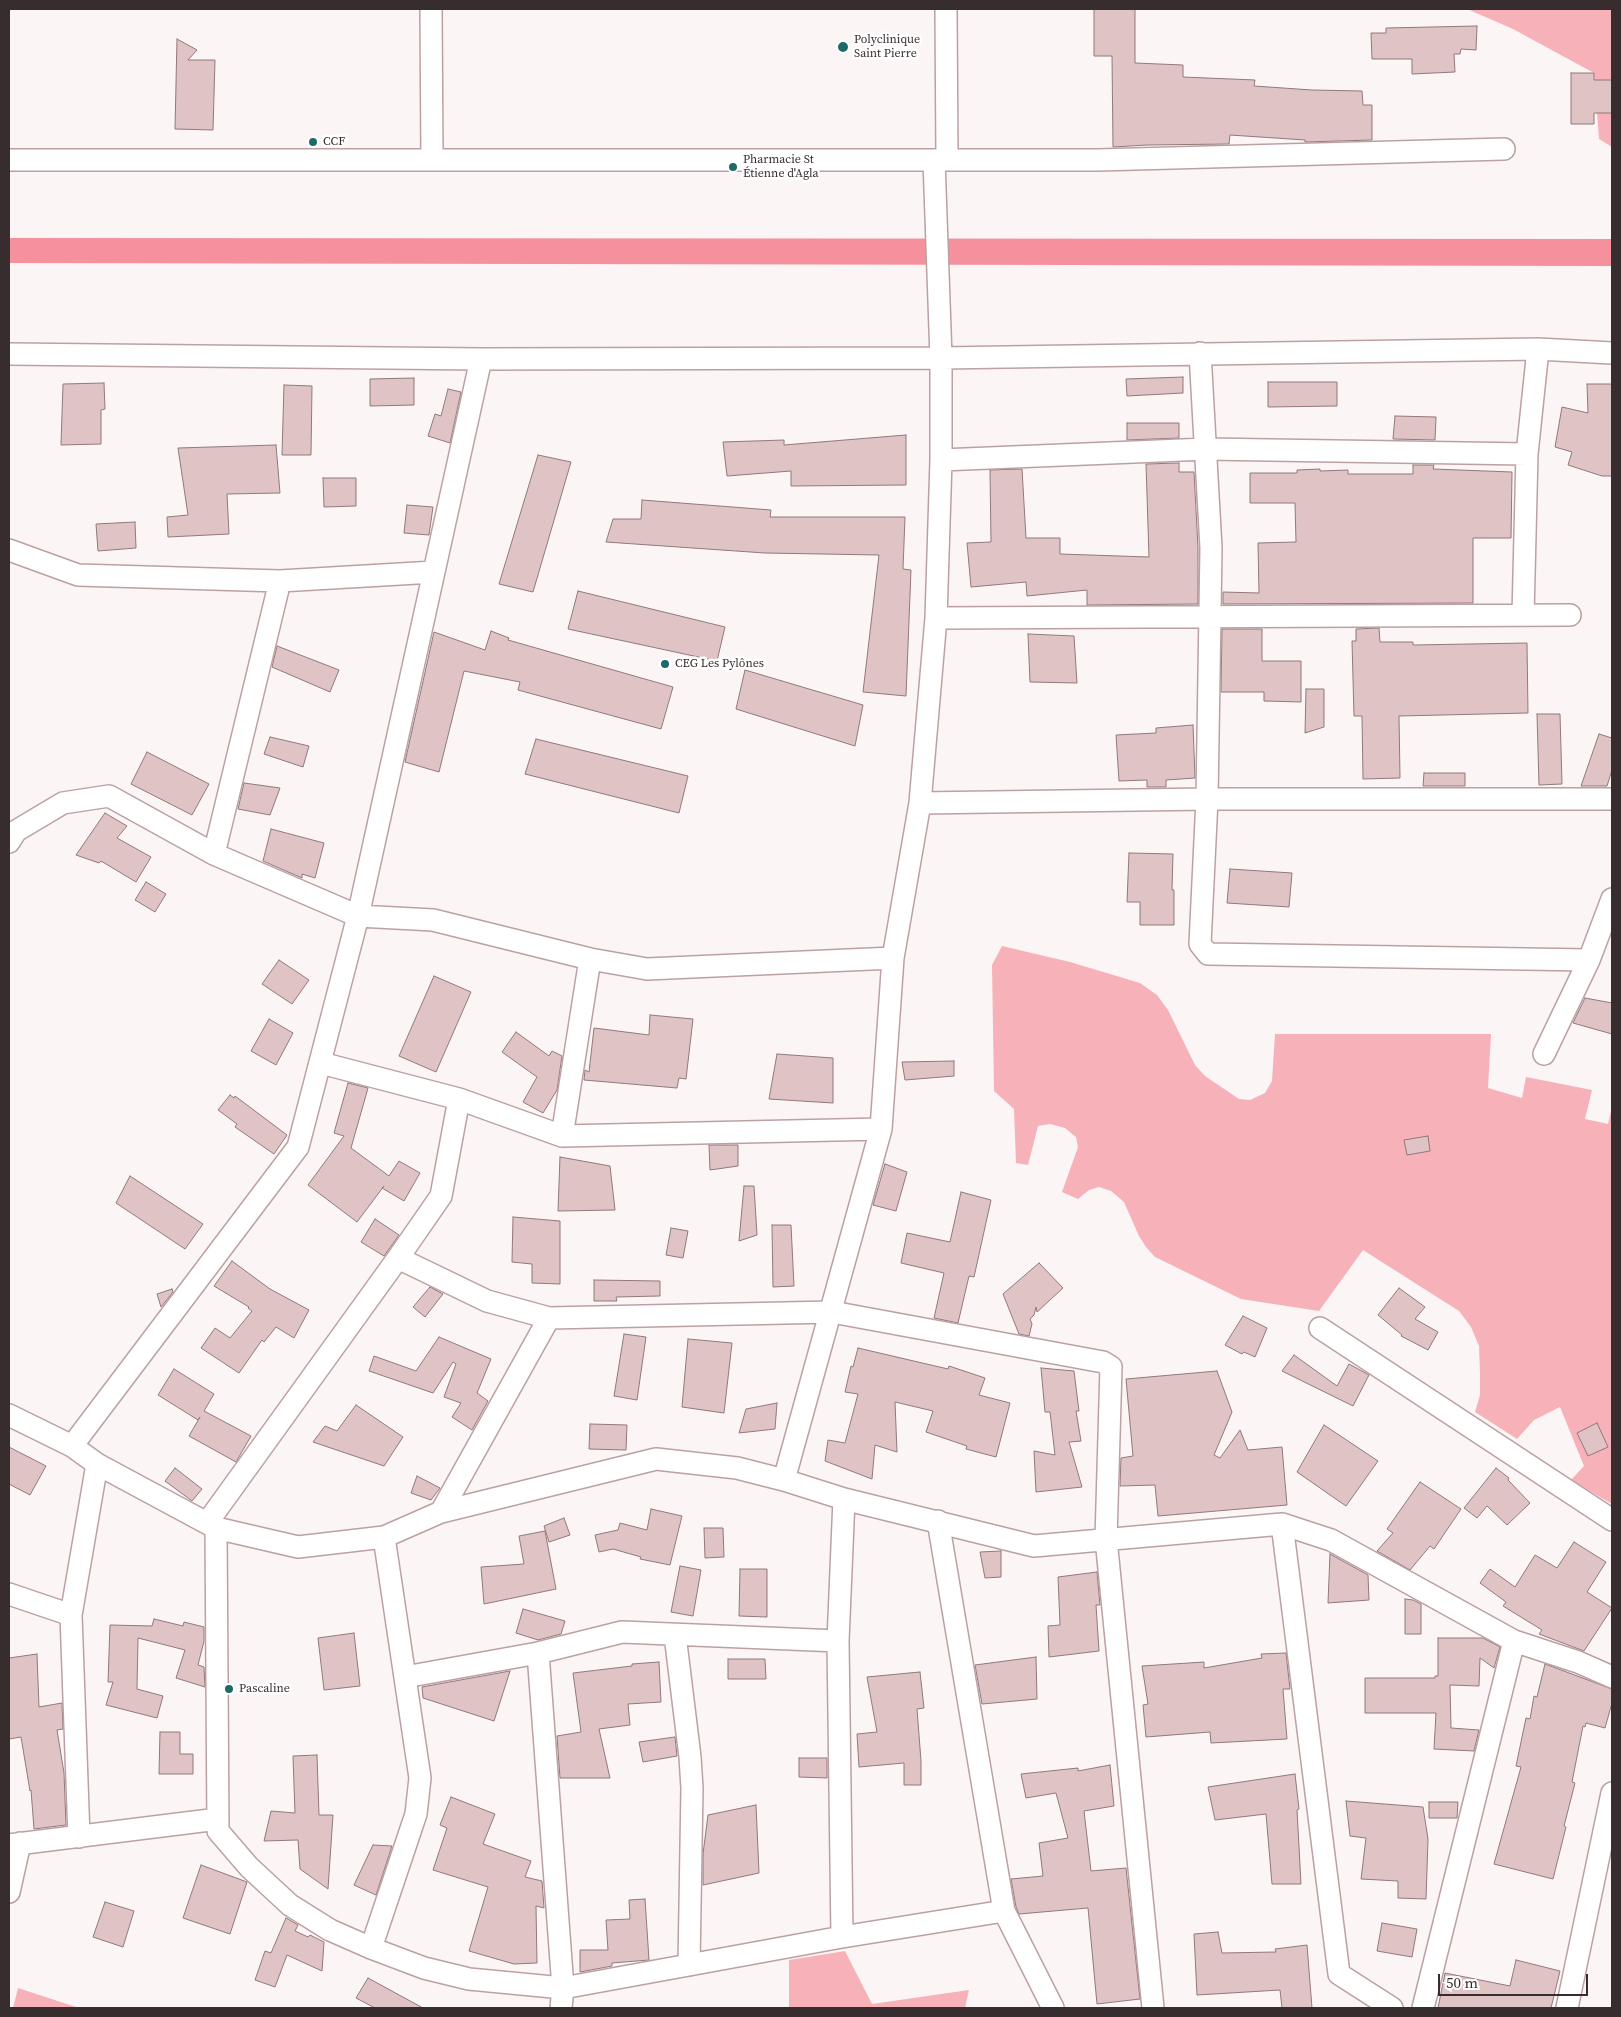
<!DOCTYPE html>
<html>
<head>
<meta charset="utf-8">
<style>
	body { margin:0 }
	#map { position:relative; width:1621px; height:2017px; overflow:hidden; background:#fbf5f5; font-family:"Source Serif 4",serif }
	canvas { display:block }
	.frame { position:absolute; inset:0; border:10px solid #382d2e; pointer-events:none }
	.scale { position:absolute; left:1438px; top:1974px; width:150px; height:22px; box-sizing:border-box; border:2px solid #382d2e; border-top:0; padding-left:6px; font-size:15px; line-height:18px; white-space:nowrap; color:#382d2e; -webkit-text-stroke:4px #fff; paint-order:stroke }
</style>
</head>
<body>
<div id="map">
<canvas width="1621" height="2017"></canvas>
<div class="frame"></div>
<div class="scale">50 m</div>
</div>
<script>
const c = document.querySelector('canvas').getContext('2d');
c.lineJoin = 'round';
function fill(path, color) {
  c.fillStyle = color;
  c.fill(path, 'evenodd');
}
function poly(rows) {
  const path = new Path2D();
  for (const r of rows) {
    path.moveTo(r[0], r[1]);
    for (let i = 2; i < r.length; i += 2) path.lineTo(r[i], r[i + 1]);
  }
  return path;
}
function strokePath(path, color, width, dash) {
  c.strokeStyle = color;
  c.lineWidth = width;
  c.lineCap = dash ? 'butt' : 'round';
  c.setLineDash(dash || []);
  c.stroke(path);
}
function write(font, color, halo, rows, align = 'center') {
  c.font = font + ' "Source Serif 4",serif';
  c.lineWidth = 5;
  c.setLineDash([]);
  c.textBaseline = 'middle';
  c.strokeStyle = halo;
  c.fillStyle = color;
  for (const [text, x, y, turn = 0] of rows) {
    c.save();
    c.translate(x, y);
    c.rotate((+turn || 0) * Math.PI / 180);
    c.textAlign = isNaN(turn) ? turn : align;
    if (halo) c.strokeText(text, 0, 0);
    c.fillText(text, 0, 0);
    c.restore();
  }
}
const green = poly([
	[1467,9,1612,10,1612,147,1599,139,1594,73,1513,29],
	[1002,946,1070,962,1140,983,1157,995,1168,1010,1195,1065,1205,1076,1239,1099,1250,1100,1265,1093,1272,1081,1275,1034,1491,1034,1488,1088,1522,1098,1526,1077,1592,1090,1585,1119,1608,1124,1612,1107,1612,1504,1571,1480,1584,1466,1560,1407,1534,1420,1517,1439,1475,1412,1480,1395,1480,1373,1479,1346,1471,1327,1459,1311,1363,1250,1319,1311,1241,1299,1155,1257,1146,1247,1139,1236,1124,1202,1111,1191,1099,1187,1089,1190,1078,1199,1062,1192,1078,1147,1076,1137,1065,1128,1050,1124,1038,1126,1028,1165,1016,1163,1014,1109,994,1091,992,965],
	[845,1951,872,2004,969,1990,965,2008,789,2008,789,1960],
	[18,1988,79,2008,13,2008]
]);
const water = poly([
	[9,238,1612,239,1612,266,9,263]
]);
const building = poly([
	[1094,9,1135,9,1135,63,1183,65,1183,77,1255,80,1254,86,1312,90,1362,91,1363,105,1372,105,1372,140,1305,142,1305,140,1230,135,1229,144,1147,145,1113,147,1112,56,1094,56,1094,9],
	[1477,26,1476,50,1461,49,1460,54,1454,54,1455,72,1412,74,1412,59,1372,59,1371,33,1386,33,1386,28,1477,26],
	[177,39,197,50,188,60,215,60,213,130,175,129,177,39],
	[1571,73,1594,73,1594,80,1612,80,1612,113,1594,113,1594,124,1571,124,1571,73],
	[1183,377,1183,393,1127,396,1126,379,1183,377],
	[414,378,414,405,370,406,370,379,414,378],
	[1268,382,1337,382,1337,406,1268,407,1268,382],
	[104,383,105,409,101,410,101,444,61,445,63,384,104,383],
	[1587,384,1612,384,1612,476,1602,476,1568,465,1572,452,1555,447,1562,407,1588,413,1587,384],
	[284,385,312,386,311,455,282,455,284,385],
	[448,389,461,392,450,443,428,436,435,414,441,416,448,389],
	[1395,416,1436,417,1435,440,1393,439,1395,416],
	[1127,423,1179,423,1179,438,1127,440,1127,423],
	[906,435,906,485,791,486,791,471,727,476,723,442,784,440,784,445,906,435],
	[276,445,280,493,227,494,229,534,168,537,167,517,188,515,178,448,276,445],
	[538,455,571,462,533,592,499,584,538,455],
	[1179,463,1179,472,1194,472,1198,548,1198,604,1087,605,1087,590,1027,596,1026,582,971,587,967,543,991,542,990,470,1022,469,1026,538,1060,538,1060,554,1149,557,1146,464,1179,463],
	[1413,465,1434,465,1433,469,1512,472,1511,538,1473,538,1473,603,1223,604,1223,592,1259,593,1258,543,1296,542,1295,503,1250,503,1250,473,1297,473,1297,470,1320,469,1320,471,1348,470,1348,474,1413,474,1413,465],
	[323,478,356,478,356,506,324,507,323,478],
	[642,500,771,510,770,517,905,517,903,569,911,570,906,696,863,692,879,555,765,553,606,542,613,519,641,519,642,500],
	[407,505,433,507,429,535,404,533,407,505],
	[135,522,136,548,98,551,96,524,135,522],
	[578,591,725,627,717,661,568,629,578,591],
	[1379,628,1380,642,1413,642,1413,645,1527,643,1528,713,1399,716,1400,778,1363,779,1362,716,1354,716,1352,641,1356,641,1356,629,1379,628],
	[1222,629,1262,629,1262,661,1301,661,1301,702,1264,701,1264,692,1221,692,1222,629],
	[491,631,509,638,508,640,673,687,661,729,518,690,520,682,464,671,439,772,405,762,434,632,485,650,491,631],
	[1028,634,1074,636,1077,683,1030,682,1028,634],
	[277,646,339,670,330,692,272,667,277,646],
	[745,670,863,705,855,746,736,709,745,670],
	[1306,689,1324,689,1324,727,1305,733,1306,689],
	[1537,714,1560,714,1562,784,1539,785,1537,714],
	[1193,725,1195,778,1166,780,1166,787,1147,787,1147,780,1119,781,1116,735,1156,733,1156,728,1193,725],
	[1599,734,1612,738,1612,770,1607,786,1581,786,1599,734],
	[270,737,309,746,303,767,264,754,270,737],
	[536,739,688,776,679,813,525,774,536,739],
	[147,752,209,784,192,815,131,784,147,752],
	[1424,773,1465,773,1465,786,1423,786,1424,773],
	[244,783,280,788,270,815,238,809,244,783],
	[105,813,127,826,117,838,151,857,136,882,101,861,99,863,76,855,105,813],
	[271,829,324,843,315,878,302,874,302,878,263,861,271,829],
	[1129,853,1173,854,1172,890,1174,890,1174,925,1140,925,1140,902,1127,902,1129,853],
	[1230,869,1292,873,1289,907,1227,903,1230,869],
	[146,882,166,894,155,912,135,900,146,882],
	[279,960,309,980,292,1004,262,984,279,960],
	[434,976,471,992,436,1072,399,1056,434,976],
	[1585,998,1612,1003,1612,1034,1573,1023,1585,998],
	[650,1015,693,1019,686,1079,679,1078,677,1088,584,1080,585,1070,589,1072,594,1028,649,1035,650,1015],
	[269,1019,293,1033,276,1065,251,1051,269,1019],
	[516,1032,549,1056,552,1051,562,1056,557,1090,543,1113,523,1102,537,1077,502,1052,516,1032],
	[777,1054,833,1058,833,1103,769,1099,777,1054],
	[954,1061,954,1076,905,1080,902,1062,954,1061],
	[348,1083,368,1088,351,1148,389,1176,399,1161,420,1173,404,1201,382,1188,384,1186,357,1222,308,1185,344,1136,334,1133,348,1083],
	[230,1095,234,1098,235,1096,287,1135,274,1154,235,1127,237,1124,218,1110,230,1095],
	[1428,1136,1430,1151,1407,1155,1404,1140,1428,1136],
	[709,1145,738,1145,738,1166,710,1170,709,1145],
	[560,1157,610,1166,615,1210,558,1211,560,1157],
	[885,1164,907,1172,896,1211,873,1205,885,1164],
	[130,1176,203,1224,185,1249,116,1203,130,1176],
	[744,1186,754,1186,757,1235,739,1241,744,1186],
	[961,1192,991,1200,974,1277,969,1276,958,1323,934,1318,944,1273,901,1263,907,1233,950,1242,961,1192],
	[513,1217,560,1221,560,1284,532,1283,532,1264,512,1262,513,1217],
	[375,1219,399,1235,384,1256,361,1242,375,1219],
	[772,1225,791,1225,794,1286,773,1287,772,1225],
	[671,1228,688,1231,683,1258,666,1255,671,1228],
	[232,1261,270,1289,309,1310,294,1338,276,1327,264,1342,262,1340,239,1373,201,1348,215,1328,230,1338,252,1311,248,1308,249,1307,214,1286,232,1261],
	[1039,1263,1063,1288,1037,1312,1036,1307,1034,1315,1030,1319,1032,1324,1029,1336,1019,1334,1003,1294,1039,1263],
	[594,1280,660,1281,660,1296,616,1297,617,1301,594,1301,594,1280],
	[430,1287,443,1294,425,1317,413,1307,430,1287],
	[1399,1288,1425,1307,1415,1319,1438,1332,1428,1350,1401,1336,1402,1335,1378,1315,1399,1288],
	[172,1289,173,1292,161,1307,157,1294,172,1289],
	[1243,1316,1267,1328,1255,1357,1244,1352,1242,1354,1225,1345,1243,1316],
	[624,1334,646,1337,637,1400,614,1396,624,1334],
	[439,1337,491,1359,477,1393,488,1401,472,1430,452,1417,461,1403,444,1397,456,1364,453,1362,433,1393,369,1371,374,1356,416,1371,439,1337],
	[688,1339,732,1343,724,1413,682,1407,688,1339],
	[858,1348,948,1369,949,1366,985,1378,979,1395,1010,1403,996,1457,966,1449,967,1446,926,1432,933,1411,895,1402,897,1452,875,1445,872,1479,825,1461,828,1440,845,1443,858,1394,845,1392,851,1366,853,1367,858,1348],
	[1294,1355,1337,1386,1349,1364,1369,1375,1353,1406,1282,1371,1294,1355],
	[1041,1368,1074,1371,1079,1411,1076,1411,1081,1441,1069,1442,1082,1487,1036,1492,1034,1451,1055,1455,1050,1412,1045,1412,1041,1368],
	[174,1369,214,1394,204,1411,251,1436,236,1462,189,1436,200,1417,198,1420,158,1395,174,1369],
	[1217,1371,1232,1412,1214,1455,1220,1458,1240,1430,1248,1450,1282,1447,1287,1505,1158,1516,1155,1485,1120,1486,1121,1458,1133,1456,1126,1379,1217,1371],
	[777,1403,775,1429,739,1433,746,1409,777,1403],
	[356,1405,403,1437,384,1466,313,1442,325,1426,337,1431,356,1405],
	[1597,1423,1608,1447,1588,1456,1577,1433,1597,1423],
	[590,1424,627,1425,626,1450,589,1449,590,1424],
	[1324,1425,1378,1461,1346,1506,1297,1472,1324,1425],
	[9,1447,46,1466,30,1495,9,1484,9,1447],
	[175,1468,202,1489,192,1501,165,1481,175,1468],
	[1496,1468,1509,1478,1508,1480,1530,1503,1507,1525,1487,1506,1477,1518,1464,1508,1496,1468],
	[417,1476,440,1488,431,1500,411,1493,417,1476],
	[1420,1482,1461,1509,1434,1549,1430,1546,1410,1570,1377,1551,1393,1533,1387,1529,1420,1482],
	[651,1509,682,1516,670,1565,640,1559,641,1557,613,1549,599,1552,595,1535,618,1530,620,1523,647,1530,651,1509],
	[564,1518,570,1535,549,1542,544,1526,564,1518],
	[704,1528,723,1528,724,1557,705,1558,704,1528],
	[545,1531,556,1589,484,1604,481,1567,524,1564,519,1536,545,1531],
	[1574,1542,1606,1562,1587,1592,1612,1608,1584,1651,1539,1634,1542,1630,1503,1606,1506,1602,1480,1583,1490,1569,1515,1587,1535,1555,1557,1568,1574,1542],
	[1001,1551,1001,1577,985,1578,980,1552,1001,1551],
	[1330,1554,1368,1575,1369,1600,1328,1603,1330,1554],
	[680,1566,701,1570,693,1616,671,1612,680,1566],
	[740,1569,767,1569,767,1617,739,1616,740,1569],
	[1097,1572,1100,1605,1096,1605,1099,1651,1049,1657,1048,1626,1060,1625,1058,1577,1097,1572],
	[1405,1599,1413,1600,1421,1604,1421,1634,1405,1634,1405,1599],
	[523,1609,565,1621,561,1634,538,1640,516,1633,523,1609],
	[154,1619,183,1626,184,1622,204,1627,204,1641,198,1665,204,1667,205,1687,176,1678,185,1650,138,1638,137,1689,163,1696,157,1718,106,1705,113,1682,108,1682,110,1625,152,1626,154,1619],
	[354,1633,360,1686,324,1690,318,1638,354,1633],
	[1438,1638,1483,1638,1500,1647,1494,1668,1480,1658,1479,1686,1450,1685,1451,1728,1479,1730,1474,1751,1434,1749,1436,1713,1365,1713,1365,1678,1435,1678,1435,1676,1438,1676,1438,1638],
	[1286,1653,1290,1689,1283,1689,1287,1739,1211,1743,1210,1732,1146,1737,1143,1705,1148,1704,1142,1666,1204,1662,1204,1668,1262,1658,1261,1654,1286,1653],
	[37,1654,39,1707,62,1703,63,1729,57,1730,64,1773,66,1825,34,1829,31,1790,30,1791,21,1737,9,1739,9,1658,37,1654],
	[1036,1657,1037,1699,982,1704,975,1665,1036,1657],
	[728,1659,765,1659,766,1679,728,1679,728,1659],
	[659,1662,661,1702,628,1704,630,1725,599,1729,610,1778,560,1778,557,1736,581,1732,573,1673,632,1666,632,1664,659,1662],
	[1545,1664,1612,1689,1612,1703,1605,1728,1586,1723,1585,1727,1583,1726,1572,1782,1575,1783,1564,1826,1566,1827,1553,1879,1494,1864,1521,1767,1516,1766,1526,1718,1530,1719,1534,1696,1537,1697,1545,1664],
	[510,1671,494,1721,423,1698,422,1687,510,1671],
	[920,1672,924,1708,917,1709,921,1761,921,1785,904,1785,904,1763,859,1767,857,1734,877,1732,867,1677,920,1672],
	[160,1732,180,1732,180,1754,193,1754,193,1774,159,1774,160,1732],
	[675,1737,677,1756,643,1762,639,1742,675,1737],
	[317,1755,319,1815,333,1815,328,1889,300,1869,298,1840,264,1841,271,1811,295,1813,293,1756,317,1755],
	[799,1758,827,1758,827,1778,799,1777,799,1758],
	[1110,1765,1114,1806,1084,1811,1091,1871,1126,1868,1140,1999,1097,2004,1088,1908,1019,1914,1016,1907,1011,1879,1043,1876,1039,1843,1068,1838,1056,1793,1026,1798,1021,1774,1078,1768,1078,1771,1110,1765],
	[1295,1774,1299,1809,1297,1810,1301,1884,1272,1884,1266,1814,1215,1820,1208,1787,1295,1774],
	[451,1797,495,1814,483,1844,531,1861,525,1877,542,1881,544,1908,536,1906,537,1963,514,1964,469,1951,488,1887,433,1870,447,1828,440,1825,451,1797],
	[1346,1801,1423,1807,1428,1839,1426,1899,1398,1898,1398,1881,1361,1879,1366,1838,1350,1836,1346,1801],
	[1429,1802,1458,1802,1457,1818,1429,1818,1429,1802],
	[756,1805,759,1873,703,1885,703,1854,708,1815,756,1805],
	[373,1845,392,1846,376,1895,354,1885,373,1845],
	[201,1865,247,1882,230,1934,183,1918,201,1865],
	[645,1899,649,1960,612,1963,612,1966,580,1972,580,1950,608,1950,606,1920,630,1919,629,1900,645,1899],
	[105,1902,134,1911,123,1947,93,1937,105,1902],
	[286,1918,298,1925,295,1931,308,1937,310,1935,324,1942,322,1971,287,1955,275,1987,255,1980,265,1951,271,1953,286,1918],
	[1382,1923,1417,1929,1412,1957,1377,1951,1382,1923],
	[1218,1932,1222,1953,1276,1952,1275,1949,1307,1945,1312,2008,1282,2008,1280,1990,1197,1995,1194,1934,1218,1932],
	[1516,1960,1560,1971,1551,2008,1438,2008,1445,1973,1510,1986,1516,1960],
	[368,1978,423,2008,375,2008,356,1998,368,1978]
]);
const minor = poly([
	[431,9,432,160],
	[946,9,947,160],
	[9,160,1098,160,1504,149],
	[1200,353,1211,548,1207,799,1200,944,1208,954,1589,960],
	[9,354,481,359,941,358,1538,349,1612,353],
	[941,460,1206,449,1527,454],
	[9,550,78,575,280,581,434,572],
	[1523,615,1527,454,1538,349],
	[936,618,1570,615],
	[920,803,1207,799,1612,799],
	[9,842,16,831,63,803,109,796,214,854,358,916,433,920,590,959,647,969,893,958],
	[214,854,280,581],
	[1544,1054,1589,960,1612,899],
	[321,1063,459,1099,562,1136,881,1129],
	[562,1136,590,959],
	[398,1258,487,1301,549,1318,832,1312,1103,1362,1111,1367,1106,1539,1153,2008],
	[1320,1328,1612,1520],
	[9,1415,72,1446,97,1464,216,1528,298,1547,384,1537,441,1512,656,1459,737,1468,784,1480,844,1499,1034,1546,1282,1524,1331,1540,1514,1641,1578,1662,1612,1677],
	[72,1446,298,1147,358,916,481,359],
	[784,1480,881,1129,893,958,920,803,936,618,941,460,941,358,934,160],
	[441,1512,549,1318],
	[938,1521,1004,1911,1053,2008],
	[207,1523,398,1258,441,1196,459,1099],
	[1282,1524,1339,1974,1392,2008],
	[216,1528,218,1831,249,1867,290,1905,330,1930,371,1948,424,1968,469,1979,563,1988,842,1937,1004,1911],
	[9,1594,71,1615],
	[675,1635,690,1757,692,1788,689,1965],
	[538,1653,563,1988,561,2008],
	[405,1677,538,1653,622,1632,838,1641],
	[79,1837,71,1615,97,1464],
	[9,1845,218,1819],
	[9,1892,20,1843],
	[842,1937,838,1641,844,1499],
	[371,1948,416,1814,420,1778,384,1537],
	[1423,2008,1514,1641],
	[1567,2008,1612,1793]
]);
const markers = [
	[843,47,6,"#1d6a68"],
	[313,142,5,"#1d6a68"],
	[733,167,5,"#1d6a68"],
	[665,664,5,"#1d6a68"],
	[229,1689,5,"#1d6a68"]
];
const poiNames = [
	["Polyclinique",854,40],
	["Saint Pierre",854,54],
	["CCF",323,142],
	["Pharmacie St",743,160],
	["Étienne d'Agla",743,174],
	["CEG Les Pylônes",675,664],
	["Pascaline",239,1689]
];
fill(green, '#f7b1b8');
fill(water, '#f4919d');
fill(building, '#dfc3c5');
strokePath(building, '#92787a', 1);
strokePath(minor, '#bca1a3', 24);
strokePath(minor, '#fff', 21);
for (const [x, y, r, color] of markers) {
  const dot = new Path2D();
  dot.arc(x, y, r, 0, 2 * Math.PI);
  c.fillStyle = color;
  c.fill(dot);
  strokePath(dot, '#fff', 2);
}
write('12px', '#382d2e', '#fff', poiNames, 'left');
</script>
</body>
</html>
